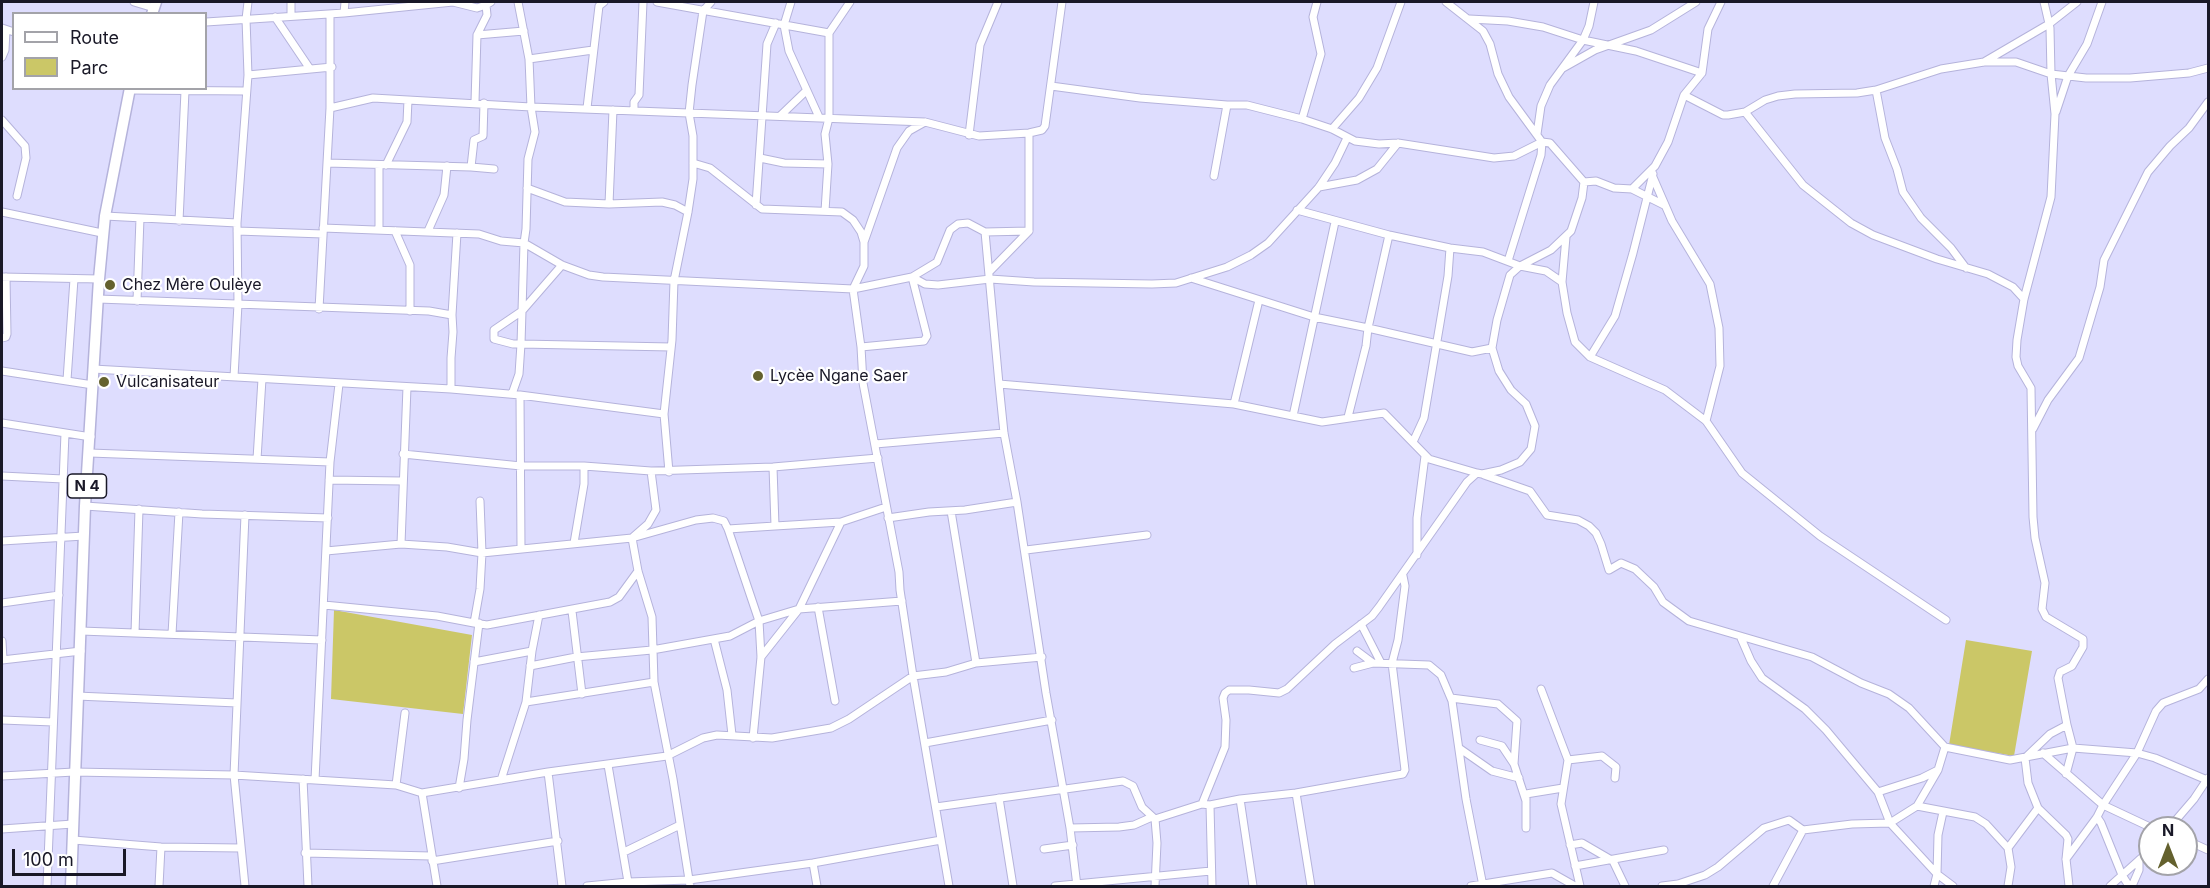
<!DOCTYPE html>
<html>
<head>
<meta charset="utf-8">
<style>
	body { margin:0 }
	#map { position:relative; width:2210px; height:888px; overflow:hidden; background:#deddfe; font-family:Inter,sans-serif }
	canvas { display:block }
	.frame { position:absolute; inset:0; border:3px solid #191827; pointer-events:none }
	.legend { position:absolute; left:12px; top:12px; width:195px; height:78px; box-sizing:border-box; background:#fff; border:2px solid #a3a3a9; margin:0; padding:8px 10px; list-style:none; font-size:18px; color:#191827 }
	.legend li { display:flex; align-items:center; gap:12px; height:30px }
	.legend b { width:30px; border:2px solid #a3a3a9 }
	.north { position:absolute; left:2138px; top:816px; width:60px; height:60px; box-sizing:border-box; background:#fff; border:2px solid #a3a3a9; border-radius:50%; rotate:0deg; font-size:16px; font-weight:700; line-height:24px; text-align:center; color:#191827 }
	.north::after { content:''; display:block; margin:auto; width:21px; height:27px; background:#64612e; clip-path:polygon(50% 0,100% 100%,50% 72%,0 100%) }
	.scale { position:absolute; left:12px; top:849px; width:114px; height:27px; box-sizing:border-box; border:3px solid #191827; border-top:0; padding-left:8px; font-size:18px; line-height:21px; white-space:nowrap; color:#191827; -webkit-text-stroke:4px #fff; paint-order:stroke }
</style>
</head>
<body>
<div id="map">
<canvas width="2210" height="888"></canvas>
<div class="frame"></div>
<ul class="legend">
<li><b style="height:8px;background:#fff"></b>Route</li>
<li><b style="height:16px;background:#cbc767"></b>Parc</li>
</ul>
<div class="north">N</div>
<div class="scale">100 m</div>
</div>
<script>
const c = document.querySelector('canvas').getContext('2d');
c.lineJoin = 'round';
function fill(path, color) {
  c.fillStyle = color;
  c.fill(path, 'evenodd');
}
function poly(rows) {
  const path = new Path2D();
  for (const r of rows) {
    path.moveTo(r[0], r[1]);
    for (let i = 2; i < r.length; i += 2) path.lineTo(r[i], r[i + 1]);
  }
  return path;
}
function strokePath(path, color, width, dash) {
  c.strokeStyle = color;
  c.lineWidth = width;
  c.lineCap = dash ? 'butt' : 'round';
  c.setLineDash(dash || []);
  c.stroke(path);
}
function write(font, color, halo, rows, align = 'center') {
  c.font = font + ' Inter,sans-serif';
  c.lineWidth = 4.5;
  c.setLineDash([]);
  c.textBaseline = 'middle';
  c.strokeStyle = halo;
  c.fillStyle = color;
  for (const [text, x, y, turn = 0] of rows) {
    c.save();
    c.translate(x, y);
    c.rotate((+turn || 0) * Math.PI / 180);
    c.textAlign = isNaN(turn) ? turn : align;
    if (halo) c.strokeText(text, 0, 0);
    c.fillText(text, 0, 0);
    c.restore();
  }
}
const green = poly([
	[334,610,472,635,463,714,331,699],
	[1966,640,2032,651,2014,756,1949,745]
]);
const street = poly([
	[134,2,154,8],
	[518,2,529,59,531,107,535,132,528,159,526,229,524,243,522,311,521,344,513,344,494,339,494,330,522,311,562,265],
	[657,2,829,33],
	[791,2,784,25,789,51,819,117],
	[1446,2,1483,31,1490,44,1498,74,1509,97,1542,142,1541,155,1508,261],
	[344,13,345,2],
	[291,16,291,2],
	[275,17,310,69],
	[1469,19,1508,21,1543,27,1583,40,1636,51,1702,73],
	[206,22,344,13,453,2,477,8,486,5],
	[2,28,14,32],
	[477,35,524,31],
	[2,57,5,50,6,30],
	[529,59,593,50],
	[1984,62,2049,24,2077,2],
	[1563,68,1595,50,1651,30,1696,2],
	[248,75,332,67],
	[1051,86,1140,98,1227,105,1247,105,1302,119,1332,129,1355,141,1379,144,1398,143,1494,158,1514,156,1542,142,1550,143,1584,182],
	[129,90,246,91],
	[1876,90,1885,138,1897,169,1903,192,1921,218,1951,248,1966,268],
	[1684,95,1723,115,1728,115,1745,112,1765,100,1778,96,1795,94,1857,93,1876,90,1941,69,1984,62,2016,62,2051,74,2086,78,2130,78,2189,73,2208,68],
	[475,102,477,35,487,15,486,5,491,2],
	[484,103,483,136,474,140,471,167,494,169],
	[330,108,373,98,531,107,925,122,979,136,1029,133,1042,130,1045,126,1062,2],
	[587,108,599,6,604,2],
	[634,111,634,102,639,95,643,2],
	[1745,112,1803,185,1851,223,1873,235,1937,259,1988,274,2013,287,2024,299],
	[2056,112,2068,76,2087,44,2102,2],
	[780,116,806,91],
	[1302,119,1321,54,1313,17,1317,2],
	[2,120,25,146,26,158,17,196],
	[1332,129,1359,98,1377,68,1401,2],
	[1537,134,1541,106,1550,85,1583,40,1589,26,1594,2],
	[969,135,980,45,998,2],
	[760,158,784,163,828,164],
	[327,163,471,167],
	[693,163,710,168,762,209,842,212,853,220,861,232,864,242,864,266,853,289,861,347,863,383,899,572,900,590,913,676,949,886],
	[386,165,407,122,408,100],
	[1652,175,1672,221,1710,284,1719,328,1720,366,1706,421],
	[1214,176,1227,105],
	[1319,187,1357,180,1377,169,1398,143],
	[527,188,565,202,609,204,613,110],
	[1632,189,1664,205],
	[609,204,662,202,675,205,688,212],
	[756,205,767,44,776,23],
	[1297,210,1389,235,1450,248,1483,252,1520,266,1546,271,1562,282,1567,313,1575,342,1590,357,1665,390,1706,421,1742,473,1820,536,1946,620],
	[825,211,828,164,825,134,829,118,829,33,850,2],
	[2,212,102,233],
	[105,216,237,223],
	[179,221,185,91],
	[323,228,479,234,501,241,524,243,562,265,589,275,603,277,853,289,912,277,937,262,950,230,958,224,968,223,985,232,1029,231,1029,133],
	[379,230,379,165],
	[237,231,323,234],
	[395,231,410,265,410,311],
	[428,231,444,195,447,166],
	[985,232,999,384,1234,404,1322,422,1384,413,1429,459,1477,473],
	[1389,235,1368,328,1472,352,1492,348],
	[864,242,897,148,909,131,925,122],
	[989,272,1029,231],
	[2,277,99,279],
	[912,277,925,284,938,285,990,279,1034,282,1152,284,1176,283,1227,267,1251,255,1268,243,1319,187,1335,163,1347,138],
	[1191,278,1314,317,1368,328,1366,346,1348,417],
	[1562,282,1566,237],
	[98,299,429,311,452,315],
	[137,301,140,218],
	[319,309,330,108,330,14],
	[2,338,6,337,7,334,6,277],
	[861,347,924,341,927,336,912,277],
	[1590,357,1615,316,1633,253,1653,174],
	[93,369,451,389,520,395,664,414,669,472],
	[2,371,93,385],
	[234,377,238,304,237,223,248,75,246,19,248,2],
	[67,380,74,279],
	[999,384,1004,433,1017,502],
	[451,389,451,358,453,332,452,315,457,233],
	[512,394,519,374,521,344,671,347],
	[520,395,521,548],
	[1234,404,1259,300],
	[664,414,672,340,674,281,688,212,693,179,693,136,689,113,692,85,703,11,711,2],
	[1293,416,1335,222],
	[2,423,91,437],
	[2033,429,2048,400,2079,358,2100,287,2104,260,2148,172,2170,146,2189,128,2208,102],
	[1413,442,1424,418,1448,276,1450,248],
	[875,444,1004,433],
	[90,453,330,462],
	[403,454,521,466,584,466,651,471],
	[257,459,262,379],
	[1484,475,1530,491,1547,515,1578,520,1589,526,1596,533,1601,544,1609,570,1621,563,1635,569,1654,587,1663,602,1689,621,1812,657,1861,683,1889,694,1909,708,1945,747,2010,760,2073,748,2137,753,2155,758,2207,780],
	[2,476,63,479],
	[329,480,402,481],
	[85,506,202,514,328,518],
	[951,511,976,663],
	[888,518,929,512,965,510,1017,502,1046,693,1070,828,1077,886],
	[775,526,841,522],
	[728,529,775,526,773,467],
	[2,541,84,536],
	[574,543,584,484,584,466],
	[401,544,407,387],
	[1026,550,1147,535],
	[326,551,401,544,447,547,482,553,632,538,696,520,713,518,724,521,728,529,759,621,761,657,753,738],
	[1417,555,1417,518,1425,456],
	[2,603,59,595],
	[324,605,437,616,474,623,480,589,482,553,480,501],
	[818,607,835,701],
	[572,611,582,694],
	[474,623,487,625,610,602,619,597,638,571],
	[1361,624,1381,663],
	[81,631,322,640],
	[135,633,139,509],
	[172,634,179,512],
	[1741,638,1751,661,1762,678,1805,709,1826,730,1878,792,1890,823,1937,874,1953,886],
	[714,639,727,690,732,735],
	[2,641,3,659],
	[1357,651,1373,663],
	[761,657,799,609,841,522,886,507],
	[2,660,81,651],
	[474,662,532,651],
	[530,666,576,657,652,650,730,636,759,621,799,609,902,601],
	[1354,668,1373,663,1429,665,1441,675,1452,701,1466,799,1483,886],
	[1541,689,1568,760],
	[77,696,237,703],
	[1451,698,1498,704,1517,721,1514,764,1526,801],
	[526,702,654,682],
	[2,720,53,722],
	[1480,740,1502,746,1514,764],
	[925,743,1052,720],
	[1459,748,1492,771,1519,778],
	[2043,753,2103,805,2152,828],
	[608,765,628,882],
	[548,772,562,886],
	[2066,774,2073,748,2067,725],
	[2,776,74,772,234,775,396,785,422,793,548,772,667,756,703,738,717,735,772,738,831,728,849,719,913,676,946,672,976,663,1042,657],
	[303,779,308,886],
	[315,780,330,462,339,384],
	[501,780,526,702,532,651,539,615],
	[396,785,405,713],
	[459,788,464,759,467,720,479,623],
	[1878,792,1922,778,1938,770,1945,747],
	[422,793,437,886],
	[999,798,1013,886],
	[1240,799,1253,886],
	[1202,804,1210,805,1240,799,1296,793],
	[1210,805,1212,886],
	[1917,806,1975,817,1986,824,2008,848],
	[936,807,1123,781,1133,786,1142,807,1155,819],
	[2038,808,2066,835,2068,839,2066,859,2069,886],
	[2097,817,2101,823,2122,875,2129,886],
	[1070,828,1119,827,1134,825,1152,817],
	[1526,828,1526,794,1563,788],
	[2172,828,2176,820,2194,799,2208,778],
	[2,829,73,824],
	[73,840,161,847,241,848],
	[2186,840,2208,850],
	[1570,845,1582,843,1613,861,1625,886],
	[1044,849,1073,845],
	[624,852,680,825],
	[305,853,431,856],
	[2066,859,2097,817,2103,805,2137,753,2156,711,2163,703,2199,689,2208,679],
	[432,861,558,841],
	[813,863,817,886],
	[1575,866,1664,850],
	[47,886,65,433],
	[159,886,161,847],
	[245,886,234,775,245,515],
	[587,886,628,882,689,880,813,863,941,840],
	[690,886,673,779,654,682,652,617,638,571,632,538,648,524,656,510,651,471,773,467,878,458],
	[1055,886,1211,871],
	[1155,886,1157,843,1155,819,1202,804,1225,747,1226,720,1223,698,1225,693,1229,690,1249,690,1279,693,1287,689,1335,644,1372,616,1379,607,1467,482,1477,473,1482,474,1501,470,1520,462,1531,449,1535,426,1526,404,1511,390,1499,371,1492,348,1497,320,1510,275,1520,266,1551,250,1571,231,1582,198,1584,182,1596,181,1614,188,1632,189,1655,166,1668,142,1684,95,1702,73,1708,29,1721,2],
	[1311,886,1296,793,1403,774,1405,770,1392,663,1398,640,1405,586,1403,576],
	[1471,886,1552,873,1575,886],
	[1580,886,1561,804,1568,760,1602,756,1616,767,1615,778],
	[1662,886,1678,884,1705,875,1718,867,1764,828,1789,820,1803,830,1852,824,1890,823,1917,806,1938,770],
	[1773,886,1803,830],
	[1934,886,1937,874,1938,835,1943,812],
	[2008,886,2011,867,2008,848,2038,808,2028,783,2025,758,2050,734,2067,725,2058,678,2060,672,2072,666,2083,647,2083,639,2046,617,2042,609,2045,583,2035,538,2033,517,2031,388,2018,366,2016,357,2017,340,2024,299,2051,197,2055,114,2051,74,2050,28,2044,2],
	[2110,886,2139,860],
	[2132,886,2139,870,2139,860,2150,851]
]);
const primary = poly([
	[152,14,156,2],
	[71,886,85,506,99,279,105,216,130,88]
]);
const markers = [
	[110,285,6,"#64612e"],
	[758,376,6,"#64612e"],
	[104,382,6,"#64612e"]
];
const shields = [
	[87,486,39]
];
const shieldNames = [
	["N 4",87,486]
];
const poiNames = [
	["Chez Mère Oulèye",122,285],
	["Lycèe Ngane Saer",770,376],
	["Vulcanisateur",116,382]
];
fill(green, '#cbc767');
strokePath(street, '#b5b3db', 9);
strokePath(primary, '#b5b3db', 13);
strokePath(street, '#fff', 7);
strokePath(primary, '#fff', 10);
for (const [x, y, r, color] of markers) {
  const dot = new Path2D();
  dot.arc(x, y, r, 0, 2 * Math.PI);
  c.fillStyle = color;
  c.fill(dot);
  strokePath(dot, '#fff', 2);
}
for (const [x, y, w] of shields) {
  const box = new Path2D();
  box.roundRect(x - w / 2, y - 12, w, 24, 4.5);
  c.fillStyle = '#fff';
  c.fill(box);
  strokePath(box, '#191827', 1.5);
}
write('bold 15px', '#191827', null, shieldNames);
write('16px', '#191827', '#fff', poiNames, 'left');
</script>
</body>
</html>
